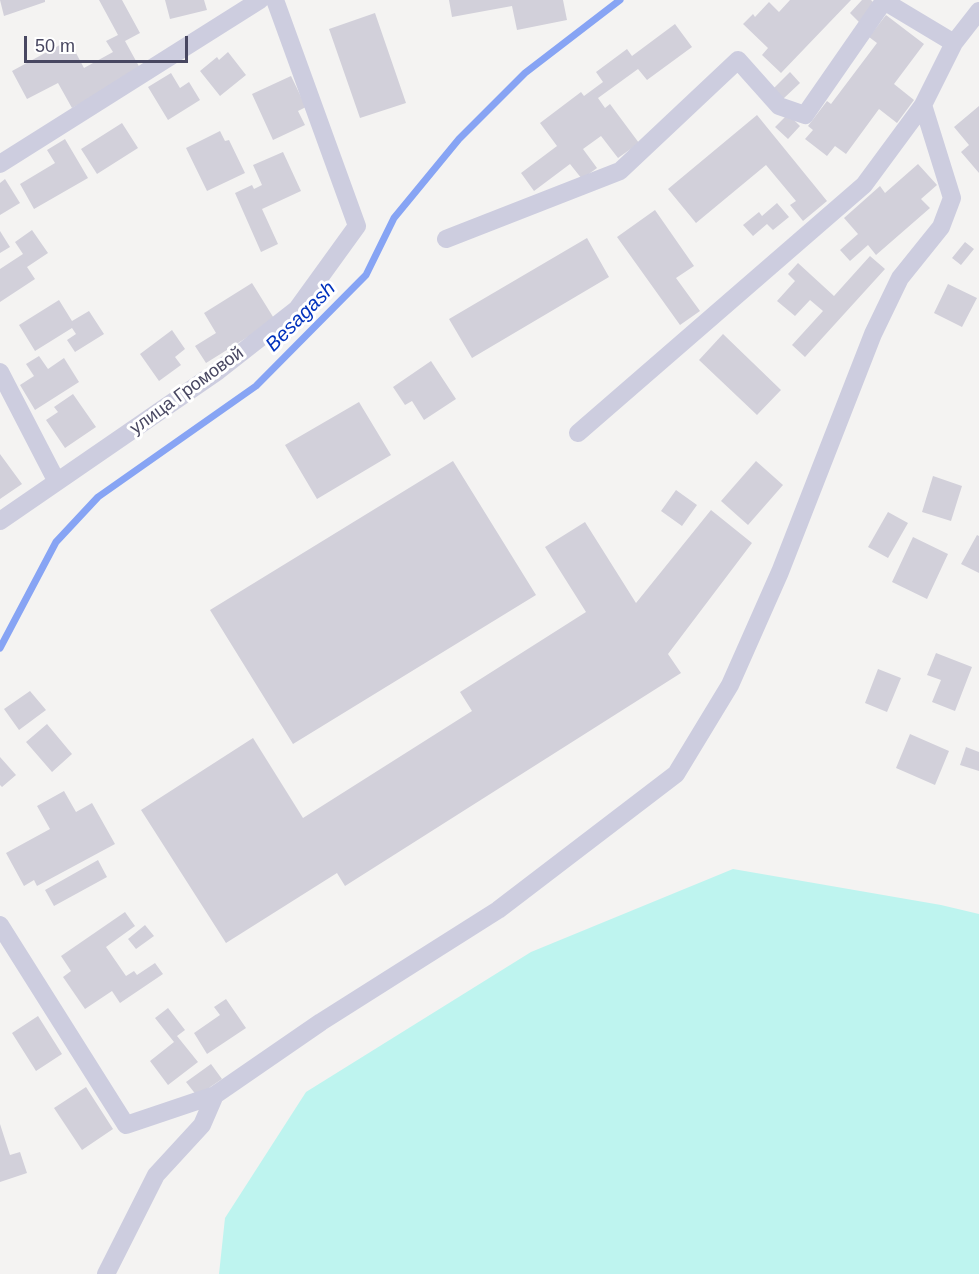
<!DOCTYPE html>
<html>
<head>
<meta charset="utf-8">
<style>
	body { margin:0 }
	#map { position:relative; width:979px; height:1274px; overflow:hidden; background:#f4f3f2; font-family:Arial,sans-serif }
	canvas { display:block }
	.scale { position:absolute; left:24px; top:36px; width:164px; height:27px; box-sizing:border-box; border:3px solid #484761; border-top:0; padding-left:8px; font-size:18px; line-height:21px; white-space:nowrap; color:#484761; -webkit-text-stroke:4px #fff; paint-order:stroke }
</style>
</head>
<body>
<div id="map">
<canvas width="979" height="1274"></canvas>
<div class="scale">50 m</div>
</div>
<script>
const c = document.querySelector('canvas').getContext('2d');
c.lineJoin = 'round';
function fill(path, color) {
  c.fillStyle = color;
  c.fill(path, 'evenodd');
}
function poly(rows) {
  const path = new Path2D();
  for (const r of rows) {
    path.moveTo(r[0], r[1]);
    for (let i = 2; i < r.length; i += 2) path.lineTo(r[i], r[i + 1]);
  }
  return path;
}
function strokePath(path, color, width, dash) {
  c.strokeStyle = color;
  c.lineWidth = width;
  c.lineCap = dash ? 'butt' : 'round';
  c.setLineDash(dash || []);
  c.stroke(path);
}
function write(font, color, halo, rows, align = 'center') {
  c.font = font + ' Arial,sans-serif';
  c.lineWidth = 6;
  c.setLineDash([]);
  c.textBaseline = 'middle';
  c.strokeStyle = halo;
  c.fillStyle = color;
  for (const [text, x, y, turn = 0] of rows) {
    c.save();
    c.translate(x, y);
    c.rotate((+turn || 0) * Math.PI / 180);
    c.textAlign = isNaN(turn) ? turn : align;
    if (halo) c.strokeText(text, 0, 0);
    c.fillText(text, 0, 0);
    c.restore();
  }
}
const green = poly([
	[733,869,941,905,979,914,979,1274,219,1274,225,1218,306,1092,531,952]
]);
const stream = poly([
	[0,648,56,542,98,497,256,386,366,275,394,218,459,139,525,73,620,0]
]);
const building = poly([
	[0,0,45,0,45,2,4,16],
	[99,0,122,0,140,33,125,41,141,70,72,108,58,83,27,99,12,71,69,40,84,68,113,52,106,41,118,35],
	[165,0,204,0,207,10,170,19],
	[449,0,563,0,567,20,517,30,512,6,452,17],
	[790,0,851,0,781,73,762,55,768,48,743,24,753,14,755,17,769,2,779,12],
	[862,0,871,0,876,5,859,22,850,13],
	[375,13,406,103,360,118,329,29],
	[886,15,924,44,894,84,914,100,897,123,879,109,846,154,835,146,827,156,805,139,813,130,808,126,827,101,831,104,877,43,869,37],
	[675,24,692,47,647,80,638,69,598,98,605,108,610,104,639,143,618,158,601,136,583,149,597,168,582,179,570,164,534,191,521,173,557,146,540,123,581,92,584,96,603,82,596,72,627,49,632,56],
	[228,52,246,75,220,96,200,71,217,57,219,60],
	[790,72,800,83,783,99,773,89],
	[171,73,180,88,189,82,200,100,168,120,148,87],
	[291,76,306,107,298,111,305,125,273,140,252,94],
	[979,106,979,173,961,152,969,145,954,127],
	[788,114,800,126,788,139,775,127],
	[757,115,827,201,803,221,790,205,796,201,766,165,696,223,668,189],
	[122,123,138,148,97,174,81,149],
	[220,131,225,141,229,140,245,173,207,191,186,148],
	[65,139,88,178,34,209,20,184,55,163,47,150],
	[283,152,301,191,262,209,278,244,261,252,235,193,252,185,254,189,262,185,253,165],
	[918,164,937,185,921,199,930,208,876,255,868,245,850,261,840,250,858,234,844,218,880,186,885,193],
	[5,179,20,203,0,215,0,183],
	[777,203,789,217,773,230,767,224,753,236,743,225,759,212,762,216],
	[655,210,694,266,676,278,700,311,680,325,617,237],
	[32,230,48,253,27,267,35,279,0,302,0,269,23,254,15,242],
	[0,231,10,247,0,253],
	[587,238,609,277,472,358,449,319],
	[965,242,974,249,961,265,952,258],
	[870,256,885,269,805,357,792,345,823,311,810,300,795,316,777,301,795,281,788,274,798,263,834,296],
	[252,283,275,320,206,363,195,346,216,333,204,313],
	[948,284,977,298,962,327,934,313],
	[59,300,72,321,89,311,104,334,75,352,67,340,76,334,72,328,35,351,19,325],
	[172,330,185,349,175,357,181,365,159,381,140,354],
	[723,334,781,390,757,415,699,360],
	[39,356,48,369,64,358,79,382,35,410,20,385,34,376,26,364],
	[431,361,456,399,424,420,412,401,405,405,393,387],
	[73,394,96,427,65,448,46,420,58,412,54,407],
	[359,402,391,455,317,499,285,445],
	[0,454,22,484,0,499],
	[453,461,536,595,293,744,210,610],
	[756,461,783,485,748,525,721,501],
	[933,476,962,486,951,521,922,512],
	[676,490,697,505,682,526,661,511],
	[711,510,752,543,668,654,681,673,345,886,337,873,226,943,141,810,253,738,303,818,472,711,460,692,586,612,545,547,585,522,636,603],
	[888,512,908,523,888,558,868,547],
	[977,535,979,536,979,573,961,564],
	[913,537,948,554,927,599,892,582],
	[936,653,972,667,955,711,932,702,941,680,927,675],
	[878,669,901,678,887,712,865,703],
	[30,691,46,710,19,730,4,709],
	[47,724,72,754,52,772,26,742],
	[910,734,949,751,935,785,896,768],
	[966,747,979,752,979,771,960,765],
	[0,757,16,775,2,787,0,785],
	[64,791,76,812,92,803,115,844,37,886,34,880,24,886,6,853,50,829,37,806],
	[98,860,107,877,54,906,45,890],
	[125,912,135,926,106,947,126,976,134,971,137,975,155,963,163,974,120,1003,112,991,85,1009,63,977,71,971,61,956],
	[145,925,154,936,136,949,128,939],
	[226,999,246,1028,207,1054,194,1033,220,1015,214,1007],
	[168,1008,185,1030,177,1036,198,1062,168,1085,150,1061,174,1042,155,1018],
	[38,1016,62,1054,36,1071,12,1033],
	[211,1064,222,1079,197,1096,186,1082],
	[86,1087,113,1129,82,1150,54,1108],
	[0,1124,10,1155,20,1152,27,1173,0,1182]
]);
const minor = poly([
	[0,164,260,0],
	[446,239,620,171,738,60,779,106,805,115,884,1,954,43],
	[0,372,57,482],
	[578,433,864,185,923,105,954,43,979,11],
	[0,521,218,371,297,309,357,226,275,0],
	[0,925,126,1125,215,1095,321,1022,498,910,676,774,730,685,780,572,873,334,900,278,941,227,952,198,923,105],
	[106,1274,156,1175,202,1125,215,1095]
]);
const streetNames = [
	["улица Громовой",187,391,-36]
];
const waterNames = [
	["Besagash",301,317,-45]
];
fill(green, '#bef4ef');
strokePath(stream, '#87a4f4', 7);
fill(building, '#d2d0da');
strokePath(minor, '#cdcddf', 18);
write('18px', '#484761', '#fff', streetNames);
write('italic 20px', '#0031bc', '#fff', waterNames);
</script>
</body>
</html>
